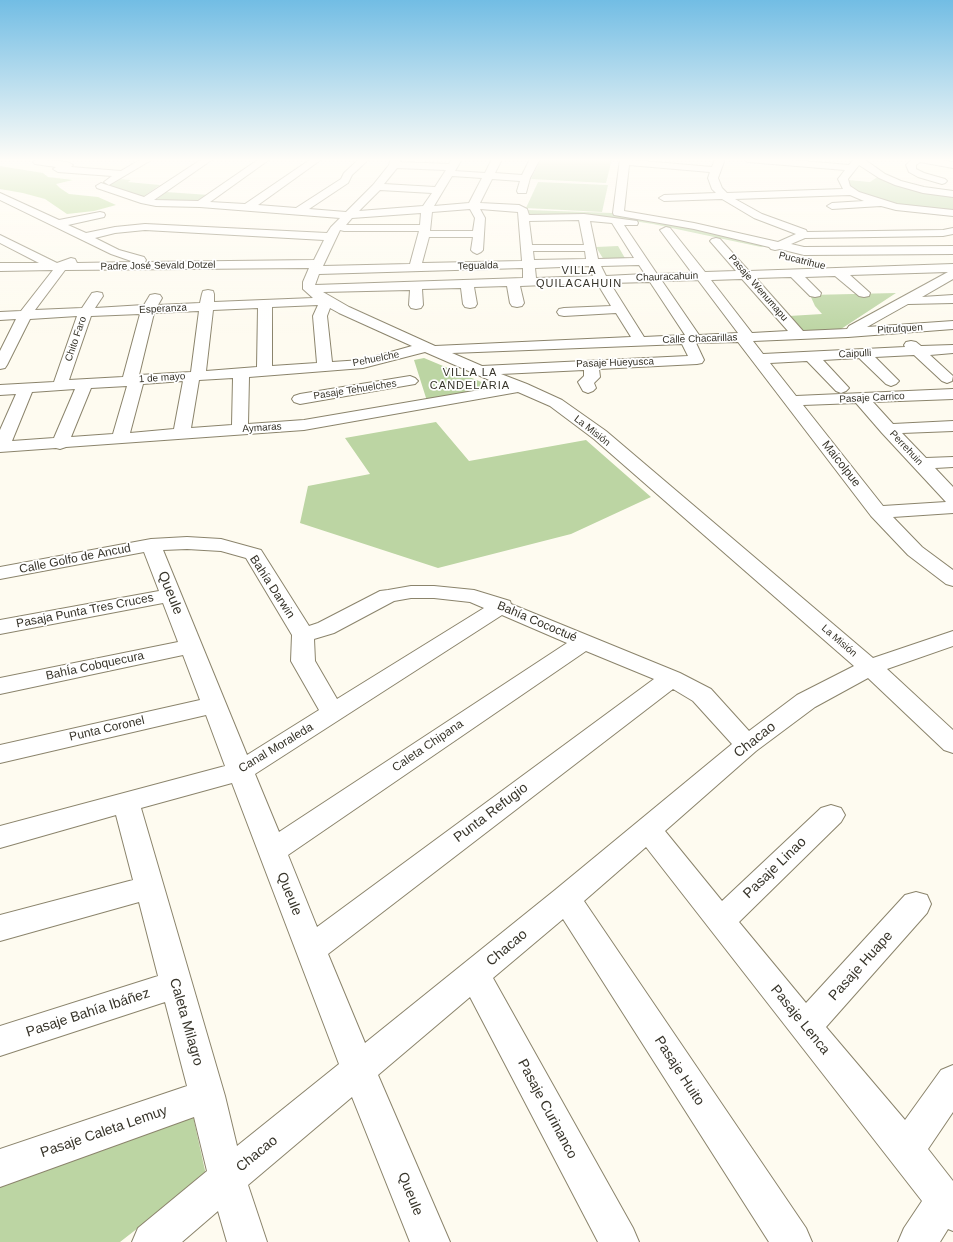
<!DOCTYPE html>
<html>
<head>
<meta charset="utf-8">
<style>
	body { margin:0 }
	canvas { display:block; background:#fefbf0 }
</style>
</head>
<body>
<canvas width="953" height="1242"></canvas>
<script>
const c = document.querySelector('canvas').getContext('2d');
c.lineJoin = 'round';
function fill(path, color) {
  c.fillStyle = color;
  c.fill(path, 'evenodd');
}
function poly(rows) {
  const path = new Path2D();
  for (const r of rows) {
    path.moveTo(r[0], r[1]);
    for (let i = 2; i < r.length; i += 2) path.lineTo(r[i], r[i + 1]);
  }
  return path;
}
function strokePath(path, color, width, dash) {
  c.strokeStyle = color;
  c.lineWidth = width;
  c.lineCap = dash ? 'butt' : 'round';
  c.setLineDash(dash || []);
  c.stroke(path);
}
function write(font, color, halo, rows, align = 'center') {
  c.font = font + ' Arial,sans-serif';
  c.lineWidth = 3.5;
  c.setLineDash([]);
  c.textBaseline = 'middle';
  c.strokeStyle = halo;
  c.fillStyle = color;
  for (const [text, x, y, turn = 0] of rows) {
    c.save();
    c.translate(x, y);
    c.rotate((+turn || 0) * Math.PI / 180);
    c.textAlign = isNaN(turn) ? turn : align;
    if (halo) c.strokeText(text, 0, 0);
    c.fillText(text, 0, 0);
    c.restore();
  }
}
const green = poly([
	[541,159,612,159,606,183,531,179],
	[879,176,953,195,953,212,911,208,865,197,851,188,847,183,848,180,870,182],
	[118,179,131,180,128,182,160,185,144,196,140,197,107,186],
	[538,182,608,185,602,212,526,208],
	[166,192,209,195,198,201,186,203,156,200],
	[527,210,612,213,666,221,769,245,761,247,653,224,608,217,529,216],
	[618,246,626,260,604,260,596,247],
	[896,293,838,331,803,333,789,316,822,314,815,306,810,295],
	[424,358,498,389,427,401,414,360],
	[436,422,469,461,586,440,651,497,571,534,438,568,300,523,308,486,370,474,345,438],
	[193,1116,206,1175,120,1242,0,1242,0,1181]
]);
const forest = poly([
	[0,166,43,173,48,177,73,180,56,184,60,188,69,194,98,197,116,205,94,211,67,214,45,199,23,193,0,189]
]);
const minor = poly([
	[36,159,68,162,73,165,71,167,121,171,141,159,153,159,109,185,104,182,112,176,58,172,53,169,56,167,35,164,33,162,36,159],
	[202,159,213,159,154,200,198,201,259,159,270,159,210,202,245,204,311,159,322,159,258,205,296,208,341,179,344,173,359,159,369,159,352,175,348,183,309,209,346,212,373,185,389,165,391,159,401,159,400,162,449,164,452,159,462,159,455,171,485,173,492,159,502,159,495,173,522,175,530,159,540,159,530,178,526,193,518,193,517,191,520,181,492,179,480,203,519,205,527,209,529,215,584,214,637,221,638,223,637,225,624,225,657,274,692,273,660,230,666,227,670,228,705,272,736,271,710,241,712,239,716,238,720,239,749,271,953,264,953,279,922,297,953,295,953,303,908,304,867,327,953,321,953,329,848,337,753,341,763,354,905,347,904,345,906,342,911,341,916,342,921,346,953,345,953,353,930,355,953,376,952,381,947,383,942,381,914,355,875,357,899,381,896,384,891,386,886,384,859,358,823,360,849,388,846,391,841,393,836,391,807,361,770,363,796,396,953,389,953,399,873,402,893,424,953,421,953,431,902,433,926,458,953,457,953,467,935,468,953,487,953,513,893,517,922,547,953,570,953,586,946,584,908,555,871,516,738,342,696,343,704,360,702,363,697,364,599,369,600,377,594,383,596,388,593,391,588,393,583,391,578,382,584,376,584,370,501,374,527,384,562,400,606,431,873,658,953,631,953,646,887,669,953,730,953,753,944,750,868,678,815,707,756,751,665,831,722,901,821,808,831,805,841,808,845,815,841,822,739,922,806,1003,905,895,916,892,927,895,931,904,927,913,826,1027,905,1120,941,1070,953,1065,953,1112,928,1149,953,1181,953,1231,948,1229,940,1242,898,1242,904,1228,922,1201,646,847,584,901,806,1228,812,1242,769,1242,563,919,493,978,633,1228,639,1242,598,1242,470,997,378,1075,450,1242,410,1242,352,1097,248,1185,267,1242,227,1242,218,1211,182,1242,132,1242,138,1228,207,1171,194,1117,0,1187,0,1149,187,1086,165,1002,0,1056,0,1026,158,976,139,902,0,941,0,915,133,880,116,815,0,848,0,826,225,766,206,715,0,763,0,745,200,700,183,655,0,694,0,678,178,642,163,603,0,634,0,620,159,591,144,552,0,579,0,567,151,539,187,537,221,539,261,550,309,626,318,623,380,591,388,590,411,586,434,586,474,590,510,601,511,604,680,673,711,689,749,731,797,695,854,666,594,439,550,406,518,392,304,430,66,447,60,449,56,448,0,452,0,430,16,394,0,395,0,385,54,382,77,316,30,319,7,365,5,368,0,369,0,351,16,319,0,320,0,312,21,311,53,270,0,271,0,263,39,263,0,243,0,235,57,263,71,258,75,259,77,263,134,262,111,254,0,200,0,193,59,220,100,212,104,213,105,215,104,217,68,225,86,233,115,227,145,224,327,233,331,227,340,218,200,207,156,206,141,203,97,188,96,186,101,183,144,197,202,159],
	[397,168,446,170,435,187,384,184,397,168],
	[452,176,482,178,469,203,434,206,452,176],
	[380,190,432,193,423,206,359,211,380,190],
	[470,209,475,218,473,231,430,231,432,212,470,209],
	[480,209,518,212,522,261,422,263,429,237,473,237,471,250,473,252,477,254,481,252,483,250,485,218,480,209],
	[421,213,420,225,346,225,352,218,421,213],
	[579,220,584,245,532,245,529,221,579,220],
	[590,221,612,223,634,258,598,259,590,221],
	[145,230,324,240,314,260,145,262,146,260,144,257,119,250,95,238,115,233,145,230],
	[340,230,344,231,419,231,410,264,323,266,340,230],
	[533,251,585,251,586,259,534,260,533,251],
	[639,265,645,274,606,276,601,266,639,265],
	[589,266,593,276,536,278,535,268,589,266],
	[309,268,303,282,303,289,313,298,214,302,214,294,213,291,208,290,203,291,202,294,200,303,158,305,162,298,160,295,155,294,150,295,144,305,95,308,103,296,102,293,97,292,92,293,82,308,35,310,65,270,309,268],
	[523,268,523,278,315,285,319,274,523,268],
	[948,272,849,326,847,329,803,331,756,278,791,277,810,296,815,297,820,296,821,293,805,277,835,276,859,296,864,297,869,296,870,293,850,275,948,272],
	[742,279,788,331,752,333,711,280,742,279],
	[698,280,738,333,699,335,662,281,698,280],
	[650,282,685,335,644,337,610,283,650,282],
	[597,283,611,306,564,308,559,309,557,312,559,315,564,316,616,313,631,337,435,346,349,307,323,292,410,290,409,305,411,308,416,309,421,308,423,305,422,289,461,288,463,304,465,307,470,308,475,307,477,304,474,287,507,286,510,303,512,306,517,307,522,306,524,303,520,286,597,283],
	[318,305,313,316,317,363,272,366,272,307,318,305],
	[258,308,257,367,206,371,213,310,258,308],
	[330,308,339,313,412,346,362,360,332,362,327,316,330,308],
	[199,311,191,372,139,375,154,313,199,311],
	[140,314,123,377,69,380,91,316,140,314],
	[682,344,688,356,482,366,452,353,682,344],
	[425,352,503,386,304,420,248,424,249,377,363,368,425,352],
	[233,378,232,425,191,428,199,380,233,378],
	[183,381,174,429,130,433,143,384,183,381],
	[127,386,113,434,71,437,91,388,127,386],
	[75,389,54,438,12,441,32,392,75,389],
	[856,403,882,433,946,502,883,506,803,405,856,403],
	[187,549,221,551,246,558,292,635,291,661,319,710,247,755,163,550,187,549],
	[411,598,434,598,470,602,484,608,337,699,315,661,314,639,334,633,394,601,411,598],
	[502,615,567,643,279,832,255,774,502,615],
	[586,651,654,679,317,927,288,855,586,651],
	[673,689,693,701,732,744,555,890,365,1043,328,954,673,689],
	[232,783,339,1064,237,1146,225,1096,141,808,232,783],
	[620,159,712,167,715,159,725,159,718,178,722,188,727,193,843,189,838,179,845,170,748,162,743,159,780,159,849,165,854,159,864,159,885,174,901,181,924,187,953,191,953,197,923,193,895,185,879,178,859,165,848,179,850,186,859,192,897,204,953,210,953,216,896,210,881,206,832,209,827,206,832,203,864,201,850,195,735,199,762,214,806,230,807,232,943,230,953,228,953,234,943,236,805,238,791,244,804,247,953,246,953,254,804,255,780,249,775,250,771,249,769,247,694,229,614,215,613,213,620,159],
	[629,165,710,172,708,178,712,189,716,193,664,195,659,198,664,201,722,199,754,218,796,234,778,242,694,223,624,211,629,165],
	[912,159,935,159,953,162,953,168,920,162,916,165,916,169,924,173,945,179,947,181,945,183,942,184,918,177,909,172,906,165,912,159],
	[410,376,415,378,418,381,415,384,300,404,294,402,292,399,294,396,300,394,410,376]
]);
const farStreetnames = [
	["Pucatrihue",802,261,14],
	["Padre José Sevald Dotzel",158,266,-1],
	["Tegualda",478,266,-2],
	["Chauracahuin",667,277,-2],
	["Pasaje Wenumapu",758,288,49],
	["Esperanza",163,309,-3],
	["Pitrufquen",900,329,-4],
	["Chito Faro",76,339,-71],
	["Calle Chacarillas",700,339,-2],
	["Caipulli",855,354,-3],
	["Pehuelche",376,359,-11],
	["Pasaje Hueyusca",615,363,-2],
	["1 de mayo",162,378,-4],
	["Pasaje Tehuelches",355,390,-9],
	["Pasaje Carrico",872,398,-3],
	["Aymaras",262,428,-4],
	["La Misión",592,431,38],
	["Perrehuin",906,448,47],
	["La Misión",839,641,41]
];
const farNeighbourhoodnames = [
	["VILLA",579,271],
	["QUILACAHUIN",579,284],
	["VILLA LA",470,373],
	["CANDELARIA",470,386]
];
const streetNames = [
	["Maicolpue",841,464,52],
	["Calle Golfo de Ancud",75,559,-11],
	["Bahía Darwin",272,587,57],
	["Pasaja Punta Tres Cruces",85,611,-11],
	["Bahía Cococtué",537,622,23],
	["BahÍa Cobquecura",95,666,-12],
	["Punta Coronel",107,729,-13],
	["Caleta Chipana",428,746,-34],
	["Canal Moraleda",276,748,-31]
];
const nearStreetnames = [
	["Queule",170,593,68],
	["Chacao",755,740,-38],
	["Punta Refugio",491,813,-37],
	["Pasaje Linao",775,868,-44],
	["Queule",289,894,68],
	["Chacao",507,948,-40],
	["Pasaje Huape",861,966,-48],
	["Pasaje Bahía Ibáñez",88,1013,-18],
	["Pasaje Lenca",800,1020,51],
	["Caleta Milagro",186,1022,74],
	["Pasaje Huito",679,1071,57],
	["Pasaje Curinanco",547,1109,62],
	["Pasaje Caleta Lemuy",104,1132,-19],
	["Chacao",257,1154,-39],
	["Queule",410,1194,68]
];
fill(green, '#bcd5a3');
fill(forest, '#b5d68f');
strokePath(minor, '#8b846c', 2);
fill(minor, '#fff');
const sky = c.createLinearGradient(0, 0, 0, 333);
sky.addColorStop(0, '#72bde4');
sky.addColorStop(0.48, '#fffdf8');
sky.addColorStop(1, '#fffdf800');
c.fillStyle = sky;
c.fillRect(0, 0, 953, 333);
write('10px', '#37342a', '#fff', farStreetnames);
c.letterSpacing = '1px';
write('11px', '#37342a', '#fff', farNeighbourhoodnames);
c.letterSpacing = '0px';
write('12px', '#37342a', '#fff', streetNames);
write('14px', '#37342a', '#fff', nearStreetnames);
</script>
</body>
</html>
